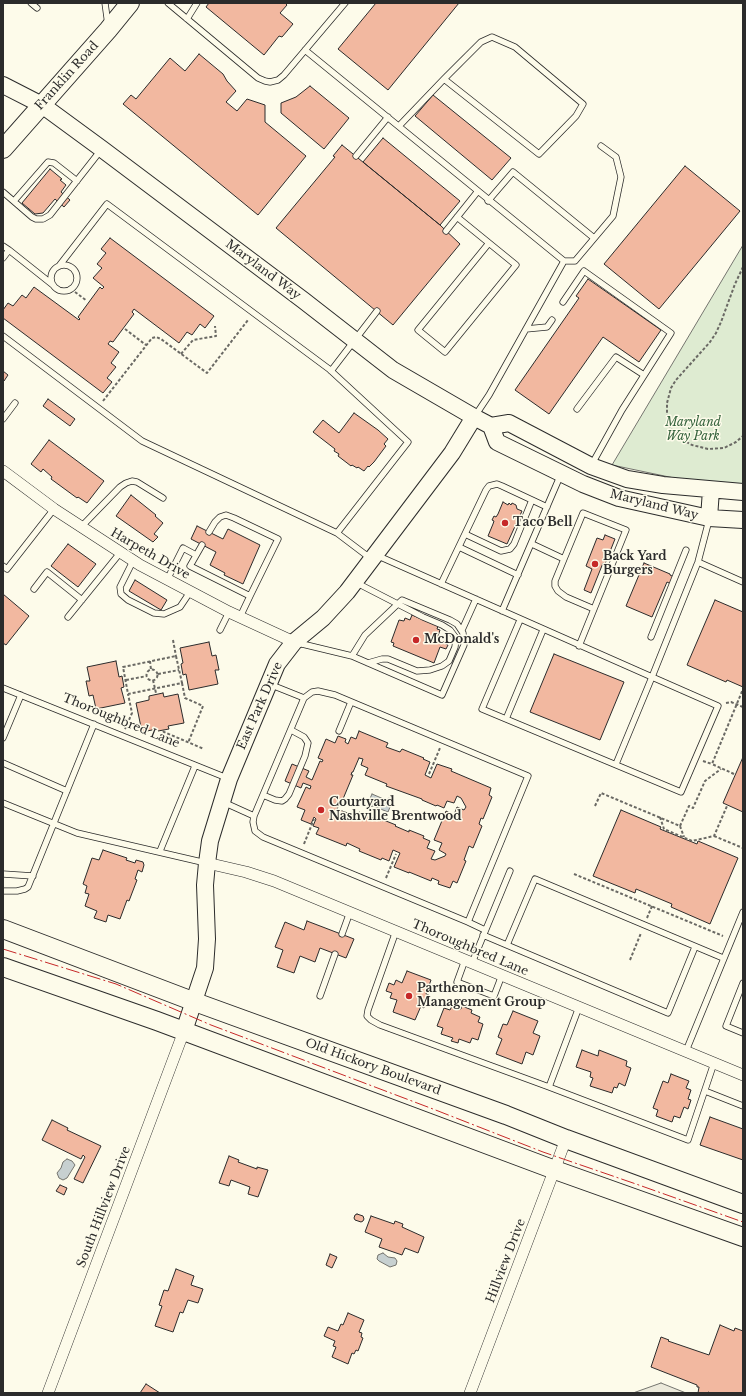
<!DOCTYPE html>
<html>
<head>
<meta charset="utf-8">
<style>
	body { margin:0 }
	#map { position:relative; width:746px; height:1396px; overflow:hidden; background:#fdfbea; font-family:"Libre Baskerville",serif }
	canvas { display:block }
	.frame { position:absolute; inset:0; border:4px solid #2b2b2b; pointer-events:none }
</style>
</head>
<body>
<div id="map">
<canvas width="746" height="1396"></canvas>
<div class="frame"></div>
</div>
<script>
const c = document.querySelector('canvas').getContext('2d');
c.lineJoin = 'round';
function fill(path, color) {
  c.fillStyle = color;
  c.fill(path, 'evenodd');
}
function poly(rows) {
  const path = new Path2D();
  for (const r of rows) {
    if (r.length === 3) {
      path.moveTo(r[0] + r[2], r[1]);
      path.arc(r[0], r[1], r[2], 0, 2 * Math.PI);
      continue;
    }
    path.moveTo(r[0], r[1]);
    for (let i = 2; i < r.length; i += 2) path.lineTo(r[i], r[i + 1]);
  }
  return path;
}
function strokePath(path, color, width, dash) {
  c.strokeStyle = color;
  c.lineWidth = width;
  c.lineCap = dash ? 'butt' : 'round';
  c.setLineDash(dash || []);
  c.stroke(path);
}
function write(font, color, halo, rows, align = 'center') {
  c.font = font + ' "Libre Baskerville",serif';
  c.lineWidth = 3;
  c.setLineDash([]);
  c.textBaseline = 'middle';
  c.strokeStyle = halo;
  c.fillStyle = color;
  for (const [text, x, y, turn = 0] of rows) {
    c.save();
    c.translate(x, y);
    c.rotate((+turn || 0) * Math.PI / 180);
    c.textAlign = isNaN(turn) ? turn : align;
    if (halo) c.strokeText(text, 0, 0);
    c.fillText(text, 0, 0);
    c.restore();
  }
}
const green = poly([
	[743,245,743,492,736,491,612,465,743,245]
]);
const parking = poly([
	[661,1383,686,1393,633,1393,661,1383]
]);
const water = poly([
	[372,794,386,800,389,798,391,799,392,802,388,812,373,806,370,807,368,806,368,803,372,794],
	[67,1159,72,1161,75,1165,67,1178,63,1180,59,1178,57,1173,61,1168,63,1162,67,1159],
	[383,1253,388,1257,395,1258,397,1261,396,1265,390,1267,379,1261,377,1259,378,1255,383,1253]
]);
const building = poly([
	[209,3,285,3,287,5,280,13,293,24,282,37,279,36,264,55,206,7,209,3],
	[376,3,459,3,388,90,338,49,376,3],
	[199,54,223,74,227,81,236,91,226,102,237,111,247,99,265,105,265,122,306,156,258,215,123,104,131,95,136,99,170,58,185,71,199,54],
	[310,86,349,118,324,149,281,113,281,103,296,97,310,86],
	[433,95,511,158,492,180,415,116,433,95],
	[383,138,460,201,440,225,363,162,383,138],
	[342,145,440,225,460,244,393,325,276,228,335,157,333,156,342,145],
	[685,166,740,211,659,309,604,264,685,166],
	[50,169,62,179,60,180,66,185,61,192,70,200,64,207,55,199,43,213,35,214,22,203,50,169],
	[110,238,214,316,205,328,200,324,192,335,187,332,179,343,134,309,132,312,134,314,113,342,110,341,108,344,119,352,111,363,116,367,107,378,112,382,103,393,3,318,3,310,8,303,13,306,22,295,26,298,34,287,79,320,80,319,78,317,100,287,102,289,104,287,93,278,102,268,97,264,106,253,101,249,110,238],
	[588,279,661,330,639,362,603,337,549,414,515,390,579,298,576,296,588,279],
	[3,371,8,375,4,381,3,380,3,371],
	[48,399,75,419,70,426,43,406,48,399],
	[354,413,378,430,388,439,384,444,386,446,374,462,369,467,368,466,364,471,358,467,357,468,352,465,351,466,338,456,339,454,334,451,335,449,313,432,323,420,339,433,354,413],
	[49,440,104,481,87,503,78,497,77,498,51,479,52,477,43,469,41,472,31,464,49,440],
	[131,495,156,515,155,516,163,523,154,534,158,537,153,542,116,516,131,495],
	[503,502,508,505,509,503,511,505,512,503,516,505,517,509,522,511,507,544,488,536,493,524,494,521,492,520,494,516,496,517,498,514,503,502],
	[197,526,223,539,228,529,260,545,243,584,224,575,225,573,210,565,216,552,191,539,197,526],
	[605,535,615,539,605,564,603,563,591,593,584,590,592,569,586,566,597,538,603,540,605,535],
	[68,544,96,564,78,587,51,566,68,544],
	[644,563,670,574,670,575,674,577,671,584,667,582,652,617,626,606,644,563],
	[135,580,167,600,161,610,129,591,135,580],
	[3,594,29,616,6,645,3,643,3,594],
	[715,600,743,612,743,687,727,680,726,682,687,665,715,600],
	[412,615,438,626,437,629,440,630,437,639,448,645,446,649,440,647,434,663,393,646,394,643,391,642,399,620,404,621,405,618,410,620,412,615],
	[209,642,212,656,216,655,219,670,215,670,218,684,189,690,186,674,183,675,181,664,183,663,180,648,209,642],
	[554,654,624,682,600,740,530,712,554,654],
	[116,661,119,677,122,676,124,687,121,688,125,703,96,709,93,695,89,696,86,681,90,681,87,667,116,661],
	[163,693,164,697,178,694,184,723,168,726,169,729,158,731,157,729,142,732,136,703,149,700,149,696,163,693],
	[359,731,388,743,386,747,400,752,402,749,424,758,423,759,430,762,425,775,431,778,437,764,452,769,451,771,491,788,489,795,492,797,483,819,481,818,479,824,482,826,473,848,469,846,464,860,466,861,457,883,453,881,450,888,438,884,439,881,432,878,431,881,409,872,409,873,394,867,400,853,393,850,389,861,382,858,381,860,359,851,360,849,347,843,346,846,316,834,319,828,313,826,316,819,314,817,311,824,301,820,305,810,297,807,306,787,310,789,311,786,303,783,301,788,285,781,292,764,309,771,306,777,312,780,320,761,322,762,323,760,318,758,326,739,335,743,338,736,346,739,345,742,348,744,351,737,356,739,359,731],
	[359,758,363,759,361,765,368,768,365,775,387,784,386,786,422,799,422,800,436,806,437,805,444,808,447,801,454,803,457,796,461,798,466,807,464,810,457,807,454,815,446,811,434,840,442,843,439,850,446,854,445,856,435,860,431,859,435,851,427,848,430,841,423,838,424,836,409,830,409,832,395,826,396,825,381,819,381,821,359,812,356,819,349,816,350,814,337,809,342,799,343,799,353,775,351,775,352,772,353,772,359,758],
	[743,757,743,812,723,803,743,757],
	[621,810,661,827,660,829,697,844,698,841,738,858,710,924,671,907,672,904,636,889,635,893,593,876,621,810],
	[103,850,127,858,126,860,135,863,136,860,143,862,144,865,142,872,138,870,135,879,137,880,129,901,127,900,120,919,108,915,106,922,94,918,97,911,85,906,89,894,85,893,87,886,83,884,92,858,99,860,103,850],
	[307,921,354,939,346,958,320,948,315,962,300,956,294,973,277,967,283,950,275,947,285,922,304,930,307,921],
	[407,971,431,980,426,994,429,995,424,1008,421,1006,415,1020,393,1012,397,1000,390,998,392,993,386,991,389,983,394,985,396,980,402,983,407,971],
	[452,1006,461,1009,462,1006,472,1010,471,1013,480,1017,478,1022,483,1024,478,1040,472,1038,470,1043,459,1039,458,1043,451,1041,453,1038,441,1034,443,1028,437,1026,444,1008,450,1010,452,1006],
	[513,1011,538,1021,533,1033,540,1036,533,1055,526,1052,522,1064,496,1054,502,1039,498,1037,503,1024,507,1025,513,1011],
	[582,1050,598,1056,599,1050,627,1061,626,1066,631,1068,625,1086,619,1083,617,1088,614,1087,612,1093,590,1086,593,1078,590,1077,591,1072,576,1067,582,1050],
	[671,1074,689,1081,686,1088,691,1090,688,1099,691,1100,688,1109,684,1107,680,1118,674,1116,672,1122,656,1116,658,1110,653,1108,663,1081,668,1083,671,1074],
	[710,1117,743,1129,743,1160,700,1145,710,1117],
	[52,1120,68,1128,67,1130,101,1146,83,1183,74,1179,85,1157,83,1155,81,1159,42,1140,52,1120],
	[229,1156,239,1160,238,1162,257,1169,257,1167,268,1170,258,1197,248,1194,250,1187,231,1180,229,1186,219,1183,229,1156],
	[60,1185,67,1188,64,1195,56,1191,60,1185],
	[357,1214,363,1216,364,1219,363,1221,361,1222,355,1220,354,1218,355,1215,357,1214],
	[371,1216,394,1224,395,1221,403,1224,402,1227,424,1237,418,1253,405,1248,402,1255,379,1247,382,1239,365,1232,371,1216],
	[330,1254,337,1257,332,1268,326,1265,330,1254],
	[176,1269,194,1276,191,1285,203,1289,198,1303,188,1300,183,1313,180,1312,173,1332,155,1326,162,1306,159,1305,164,1290,168,1291,176,1269],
	[348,1313,364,1320,359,1332,362,1333,361,1337,363,1338,358,1351,356,1350,354,1354,352,1353,348,1364,332,1357,336,1347,333,1346,335,1341,324,1336,328,1327,338,1331,341,1324,343,1325,348,1313],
	[720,1325,734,1331,735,1328,743,1331,743,1393,711,1393,708,1392,708,1393,698,1393,699,1387,697,1387,697,1385,651,1367,661,1337,669,1340,668,1341,709,1355,720,1325],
	[146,1384,160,1393,140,1393,146,1384]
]);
const path = poly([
	[743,267,735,284,721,322,716,333,710,342,676,380,671,388,667,403,667,416,670,428,683,440,692,445,708,449,724,448,736,442,743,436],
	[71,289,87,301],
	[125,329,146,345],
	[181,354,193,340,216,336,215,326],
	[103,401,152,338,156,337,161,339,207,373,248,320],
	[173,640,176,656],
	[176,656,182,683,128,694,123,667,176,656],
	[150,661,151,670],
	[152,675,5.5],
	[158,674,179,670],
	[126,680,147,676],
	[153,680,156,693],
	[182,683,185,698,203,706,188,743],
	[726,703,731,702,743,707],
	[125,729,132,713,128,694],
	[163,731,164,732,204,749],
	[703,761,712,764],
	[429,774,440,748],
	[734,774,712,764,743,689],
	[595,806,601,793,680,826,684,837],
	[660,817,664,829,692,841,714,836,727,806],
	[680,826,689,806,693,808,705,781,721,769],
	[714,836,743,848],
	[304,844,314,819],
	[574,874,723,936],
	[386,878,396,854],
	[647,918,652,906],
	[630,960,641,933]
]);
const lane = poly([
	[31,3,37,8],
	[105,3,108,25],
	[168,3,258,78,265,81,270,82,278,80,284,75,345,3],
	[187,19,197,3],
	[305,50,564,261,489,395,475,416],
	[399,126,444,79,481,42,492,37,515,47,583,104,576,116,539,154,444,79],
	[356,156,388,117],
	[3,192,32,217,36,219,43,219,50,215,101,150],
	[14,201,48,162,54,163,77,181],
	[488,201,513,172,594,238],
	[457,217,516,265,445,352,418,330,489,243],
	[446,231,478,191],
	[3,246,9,250],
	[3,258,9,250,53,285],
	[564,261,575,261,613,216,621,177,616,157,601,146],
	[64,278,13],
	[59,266,107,204,329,369,408,442,337,533],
	[563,302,584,271,671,333,622,410,592,464],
	[526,329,547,327,552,320],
	[3,336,142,441,337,533,370,558],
	[331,371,377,311],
	[577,409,616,357,644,375],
	[3,419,15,403],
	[81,527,120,487,126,483,132,481,137,482,163,498],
	[465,534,501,551,510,549,514,544,532,500],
	[532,544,564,559,555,581,555,586,558,591,566,597,594,609,626,530,583,513,564,559],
	[202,545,190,566,250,596,278,539,234,518,226,515,220,517,215,522,209,532],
	[459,547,518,575],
	[376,555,652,677,698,562,709,520],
	[133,561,120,587,121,594,128,600,154,613,164,614,180,607,190,592],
	[698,562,743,582],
	[3,566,7,569,54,509],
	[167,580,183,548,196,555],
	[355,582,423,617,442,625,450,630,456,638,455,647,449,661,442,666,430,670,417,671,388,659,382,659,368,663],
	[441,584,486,490,489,486,497,484,502,486,547,507],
	[34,589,47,572,82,600],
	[502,611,561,474],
	[68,617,120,553],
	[240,617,250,596],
	[520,620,482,709,681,792,718,706,652,677,616,764],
	[220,630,229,612],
	[462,630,476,599],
	[651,637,686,550],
	[298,643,352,656,442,695,464,645,463,633,457,624,450,620,402,600,365,635,352,656],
	[579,646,594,609],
	[269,684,304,698],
	[3,688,227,778],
	[506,719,543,630],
	[339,731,351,702],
	[3,738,21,695],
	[3,763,67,791],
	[263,795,275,800,282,801,285,799,289,794,305,756,308,743,304,737,291,730],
	[223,802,254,816,253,822,255,831,263,837,468,922,528,776,335,695,318,691,312,692,304,698,254,816],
	[3,803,77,833,206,863],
	[160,851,195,766],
	[3,874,33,876],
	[3,891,17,891,25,889,28,887,94,724],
	[468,922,485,930],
	[396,931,368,1010,367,1016,371,1020,380,1025,549,1087,579,1007],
	[342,934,350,912],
	[483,935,668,1013,695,947],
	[507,945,535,879,723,958],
	[465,960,457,982,494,996,502,975],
	[472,963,510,871],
	[743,983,726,1026,743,1033],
	[320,996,335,954],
	[686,1051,743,912],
	[549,1087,688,1140,714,1063],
	[705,1091,743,1106]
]);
const street = poly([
	[3,471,54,509,140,565,229,612,294,642],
	[207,863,246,872,274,881,743,1075],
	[48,1393,184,1031],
	[470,1393,566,1139]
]);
const secondary = poly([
	[3,85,42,105,102,149,303,300,393,370,474,417,491,426,509,423,591,466,627,479,663,485,743,492],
	[491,426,497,442,583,484,619,498,709,518,743,520],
	[709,518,711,490],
	[184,1031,205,968,207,939,205,885,207,863,210,841,229,779,277,664,294,642,323,618,347,592,452,453,474,417]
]);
const primary = poly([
	[3,149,108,30,130,3],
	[3,929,195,1002,506,1115,566,1139,743,1204],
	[3,967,157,1021,555,1170,743,1237]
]);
const power = poly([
	[3,949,116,984,211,1025,433,1109,543,1152,636,1184,743,1222]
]);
const markers = [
	[505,523,4,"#c62828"],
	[595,564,4,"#c62828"],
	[416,640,4,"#c62828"],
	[321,810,4,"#c62828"],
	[409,996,4,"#c62828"]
];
const streetNames = [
	["Franklin Road",67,76,-48],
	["Maryland Way",263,270,37],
	["Maryland Way",654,505,14],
	["Harpeth Drive",150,554,30],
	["East Park Drive",260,706,-66],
	["Thoroughbred Lane",121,721,22],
	["Thoroughbred Lane",470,948,23],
	["Old Hickory Boulevard",373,1067,20],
	["South Hillview Drive",104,1207,-69],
	["Hillview Drive",506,1261,-69]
];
const parkNames = [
	["Maryland",693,423],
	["Way Park",693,437]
];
const poiNames = [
	["Taco Bell",513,523],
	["Back Yard",603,557],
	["Burgers",603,571],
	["McDonald's",424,640],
	["Courtyard",329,803],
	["Nashville Brentwood",329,817],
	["Parthenon",417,989],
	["Management Group",417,1003]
];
fill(green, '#deebd1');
strokePath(green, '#74746e', 1);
fill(parking, '#eceadb');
strokePath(parking, '#74746e', 1);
fill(water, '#c7d0d0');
strokePath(water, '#74746e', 1);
fill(building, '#f2b8a0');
strokePath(building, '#2b2b2b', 1);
strokePath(lane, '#2b2b2b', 7);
strokePath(street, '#2b2b2b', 12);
strokePath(secondary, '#2b2b2b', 18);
strokePath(primary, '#2b2b2b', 20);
strokePath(path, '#6a6964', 2, [3, 2]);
strokePath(lane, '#fdfbea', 5.5);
strokePath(street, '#fdfbea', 11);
strokePath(secondary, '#fdfbea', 16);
strokePath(primary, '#fdfbea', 18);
strokePath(power, '#c62828', 1, [14, 3, 2, 3]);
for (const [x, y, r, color] of markers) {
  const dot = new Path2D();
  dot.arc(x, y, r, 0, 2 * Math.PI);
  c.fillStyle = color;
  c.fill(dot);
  strokePath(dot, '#fdfbea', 1.5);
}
write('12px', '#2b2b2b', '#fdfbea', streetNames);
write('italic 12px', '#34623c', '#fdfbea', parkNames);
write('bold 12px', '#2b2b2b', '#fdfbea', poiNames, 'left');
</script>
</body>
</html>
